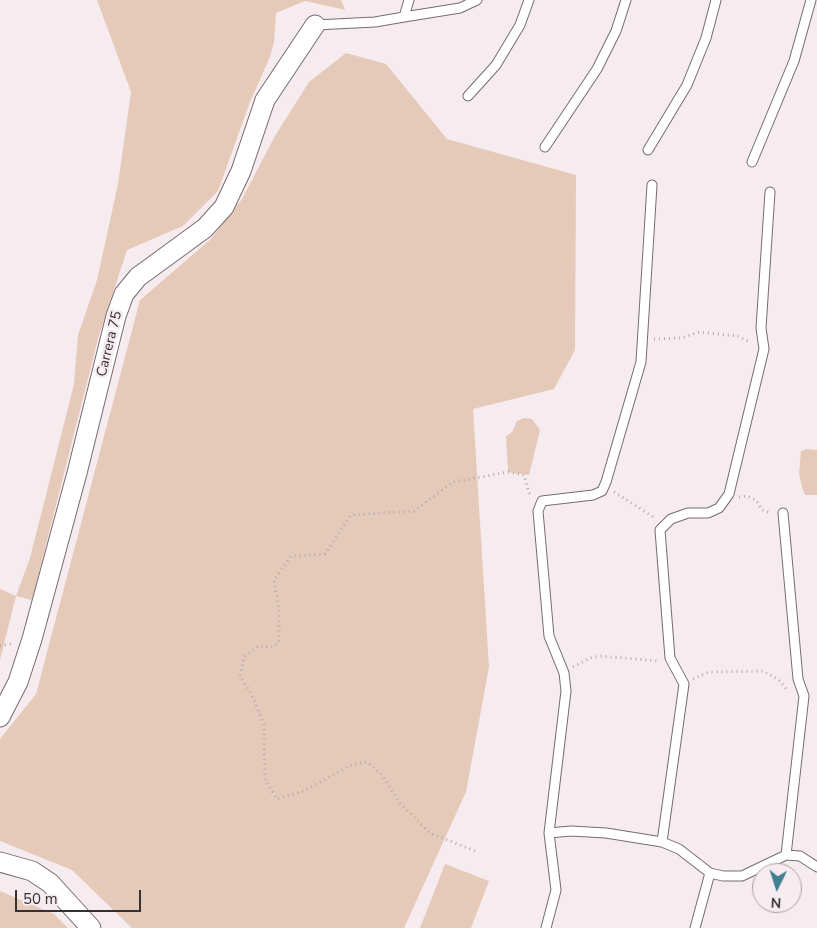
<!DOCTYPE html>
<html>
<head>
<meta charset="utf-8">
<style>
	body { margin:0 }
	#map { position:relative; width:817px; height:928px; overflow:hidden; background:#f6ebee; font-family:"Nunito Sans",sans-serif }
	canvas { display:block }
	.north { position:absolute; left:752px; top:863px; width:50px; height:50px; box-sizing:border-box; background:#f6ebee; border:1px solid #a9a0a3; border-radius:50%; rotate:184deg; font-size:14px; font-weight:700; line-height:20px; text-align:center; color:#353032 }
	.north::after { content:''; display:block; margin:auto; width:18px; height:22px; background:#408094; clip-path:polygon(50% 0,100% 100%,50% 72%,0 100%) }
	.scale { position:absolute; left:15px; top:890px; width:126px; height:22px; box-sizing:border-box; border:2px solid #353032; border-top:0; padding-left:6px; font-size:15px; line-height:18px; white-space:nowrap; color:#353032; -webkit-text-stroke:4px #f6ebee; paint-order:stroke }
</style>
</head>
<body>
<div id="map">
<canvas width="817" height="928"></canvas>
<div class="north">N</div>
<div class="scale">50 m</div>
</div>
<script>
const c = document.querySelector('canvas').getContext('2d');
c.lineJoin = 'round';
function fill(path, color) {
  c.fillStyle = color;
  c.fill(path, 'evenodd');
}
function poly(rows) {
  const path = new Path2D();
  for (const r of rows) {
    path.moveTo(r[0], r[1]);
    for (let i = 2; i < r.length; i += 2) path.lineTo(r[i], r[i + 1]);
  }
  return path;
}
function strokePath(path, color, width, dash) {
  c.strokeStyle = color;
  c.lineWidth = width;
  c.lineCap = dash ? 'butt' : 'round';
  c.setLineDash(dash || []);
  c.stroke(path);
}
function write(font, color, halo, rows, align = 'center') {
  c.font = font + ' "Nunito Sans",sans-serif';
  c.lineWidth = 5;
  c.setLineDash([]);
  c.textBaseline = 'middle';
  c.strokeStyle = halo;
  c.fillStyle = color;
  for (const [text, x, y, turn = 0] of rows) {
    c.save();
    c.translate(x, y);
    c.rotate((+turn || 0) * Math.PI / 180);
    c.textAlign = isNaN(turn) ? turn : align;
    if (halo) c.strokeText(text, 0, 0);
    c.fillText(text, 0, 0);
    c.restore();
  }
}
const green = poly([
	[97,0,341,0,345,10,305,1,276,13,274,42,270,57,250,102,218,191,183,226,127,250,99,335,32,600,16,596,0,660,0,589,16,596,30,558,74,384,78,335,97,280,118,184,131,92],
	[346,53,386,64,447,139,576,175,575,350,554,389,473,409,489,667,466,792,404,928,132,928,72,870,0,841,0,739,36,694,140,300,211,239,242,199,275,136,309,82],
	[524,418,532,419,540,430,529,475,508,472,506,436,512,432,517,421],
	[807,449,817,450,817,495,805,495,802,487,799,473,801,451],
	[445,864,489,881,471,928,420,928],
	[0,891,54,914,68,928,0,928]
]);
const path = poly([
	[654,339,682,338,699,332,737,336,750,342],
	[614,492,655,518],
	[739,497,747,496,756,500,762,510,771,513],
	[0,646,14,643],
	[573,667,590,658,600,656,659,661],
	[693,679,709,672,763,671,779,680,788,691],
	[475,851,430,833,400,803,382,775,367,762,353,764,304,791,277,799,265,780,264,725,252,695,240,676,244,657,258,646,273,647,279,642,279,608,274,580,291,556,325,554,351,515,414,511,453,482,508,472,524,475,529,493,533,496]
]);
const lane = poly([
	[404,17,409,0],
	[315,25,375,22,404,17,460,8,477,0],
	[468,96,496,65,520,25,529,0],
	[545,147,597,69,616,31,626,0],
	[648,150,687,85,706,38,716,0],
	[752,162,794,61,811,0],
	[783,513,798,679,804,696,786,855],
	[549,833,571,831,606,833,662,842,679,849,710,873,723,876,742,876,786,855,800,856,817,867],
	[662,842,684,684,670,658,660,530,671,519,688,513,708,513,719,508,729,494,764,349,761,328,770,192],
	[546,928,556,890,549,833,566,691,564,673,549,636,538,511,542,501,593,495,602,491,606,482,641,362,652,185],
	[695,928,710,873]
]);
const street = poly([
	[0,717,18,682,32,639,77,473,116,316,124,294,138,277,205,228,224,207,241,171,265,100,315,25],
	[0,862,32,871,50,883,91,928]
]);
const streetNames = [
	["Carrera 75",110,344,-76]
];
fill(green, '#e5caba');
strokePath(lane, '#766c6f', 11);
strokePath(street, '#766c6f', 21);
strokePath(path, '#b4abae', 3, [1, 4]);
strokePath(lane, '#fff', 9);
strokePath(street, '#fff', 19);
write('14px', '#353032', '#f6ebee', streetNames);
</script>
</body>
</html>
